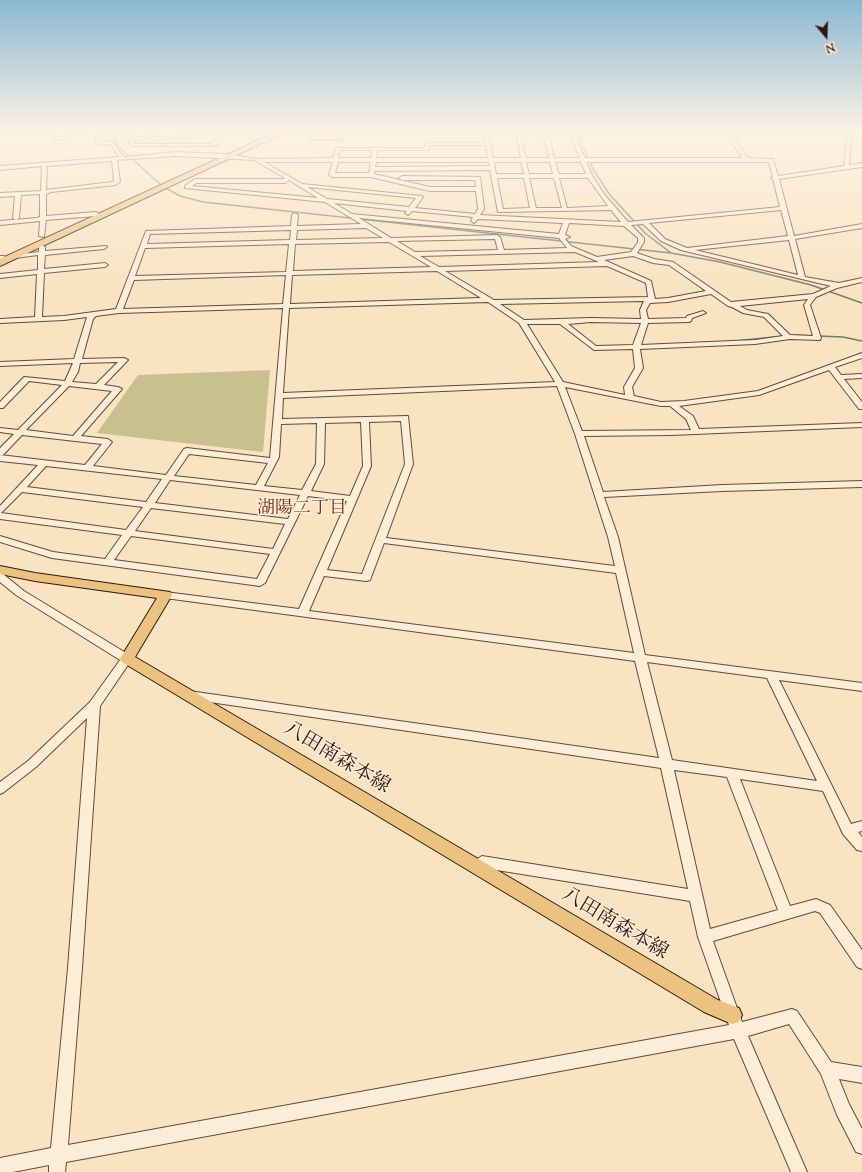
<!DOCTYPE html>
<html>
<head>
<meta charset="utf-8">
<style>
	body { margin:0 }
	#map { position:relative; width:862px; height:1172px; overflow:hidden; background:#f9e3c0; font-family:"Sorts Mill Goudy",serif }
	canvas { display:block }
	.north { position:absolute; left:806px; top:16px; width:40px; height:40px; -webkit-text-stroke:3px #fbedd6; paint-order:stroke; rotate:161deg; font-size:11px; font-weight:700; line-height:16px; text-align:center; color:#32170c }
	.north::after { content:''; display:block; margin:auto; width:14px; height:18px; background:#32170c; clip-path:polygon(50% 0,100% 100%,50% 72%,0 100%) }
</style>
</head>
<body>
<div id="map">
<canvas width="862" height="1172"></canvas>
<div class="north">N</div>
</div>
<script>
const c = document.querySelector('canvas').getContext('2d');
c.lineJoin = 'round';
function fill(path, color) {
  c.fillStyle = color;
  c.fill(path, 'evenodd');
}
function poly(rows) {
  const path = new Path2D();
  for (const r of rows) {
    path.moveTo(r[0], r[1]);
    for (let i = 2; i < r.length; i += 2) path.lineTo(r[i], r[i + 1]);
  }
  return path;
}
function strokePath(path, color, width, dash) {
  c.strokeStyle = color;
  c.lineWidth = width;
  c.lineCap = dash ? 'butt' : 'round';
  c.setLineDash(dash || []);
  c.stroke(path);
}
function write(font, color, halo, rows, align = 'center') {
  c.font = font + ' "Sorts Mill Goudy","Noto Serif JP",serif';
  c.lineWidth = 3;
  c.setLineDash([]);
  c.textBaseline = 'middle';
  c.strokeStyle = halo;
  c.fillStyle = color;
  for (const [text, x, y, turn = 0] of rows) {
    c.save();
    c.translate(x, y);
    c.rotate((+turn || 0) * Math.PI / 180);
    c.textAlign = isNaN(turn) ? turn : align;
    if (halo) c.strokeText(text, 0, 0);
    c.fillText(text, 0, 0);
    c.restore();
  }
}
const green = poly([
	[270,370,263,452,97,433,138,375]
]);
const stream = poly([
	[112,132,118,146,162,186,180,196,203,202,671,253,720,262,811,285,862,303],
	[577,132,593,169,610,195,645,233,671,253],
	[793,335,843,337,862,341],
	[735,341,784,336]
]);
const building = poly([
	[311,132,343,132,341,140,308,140,311,132]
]);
const minor = poly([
	[56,132,65,132,60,134,60,137,66,137,67,132,71,132,70,138,55,140,56,132],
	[95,132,99,132,100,142,114,141,115,146,124,157,175,152,225,154,258,159,333,158,336,149,338,148,425,148,426,144,428,143,485,143,484,132,488,132,493,158,521,158,516,132,520,132,526,158,549,158,543,132,548,132,554,158,580,158,568,132,573,132,585,158,742,158,725,132,730,132,748,158,773,159,778,176,844,166,848,132,858,132,862,134,862,137,852,133,849,165,862,163,862,167,779,179,794,236,862,224,862,228,795,239,805,277,839,283,862,278,862,282,837,288,816,297,810,305,821,338,820,340,790,339,755,344,640,349,643,368,632,387,634,396,661,402,684,401,758,391,862,353,862,358,835,367,841,375,862,374,862,378,844,379,862,402,862,409,859,409,829,370,759,395,679,406,693,416,699,429,862,423,862,427,671,435,584,436,603,492,722,485,862,481,862,487,722,491,604,497,618,537,645,655,862,683,862,691,779,680,851,824,862,821,862,831,858,832,862,837,862,851,857,850,843,834,823,791,740,779,790,906,816,899,830,905,862,950,862,969,857,967,820,913,815,911,713,941,742,1022,792,1009,797,1011,831,1062,862,1067,862,1083,839,1079,849,1104,862,1129,862,1154,856,1152,837,1115,821,1074,789,1024,748,1036,807,1172,791,1172,734,1039,66,1162,65,1172,49,1172,49,1165,13,1172,0,1172,0,1158,51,1148,68,968,87,718,36,767,4,792,0,794,0,782,28,761,90,702,120,660,16,595,0,582,0,573,3,574,24,591,131,656,132,659,100,706,82,968,68,1145,729,1025,698,937,690,901,484,868,476,873,471,871,469,867,471,863,482,856,688,889,661,768,189,699,185,698,183,695,185,692,189,691,659,758,635,661,165,598,160,595,165,592,299,609,347,501,308,496,265,583,260,586,52,558,0,542,0,536,53,552,105,559,122,535,0,519,0,506,38,465,0,461,0,448,14,434,0,432,0,428,18,430,62,385,29,381,3,408,0,408,0,402,24,377,65,381,73,363,0,366,0,362,74,359,87,317,64,320,0,323,0,319,35,317,37,274,0,278,0,274,38,270,38,255,15,258,13,257,13,255,39,252,39,247,42,245,45,247,45,251,106,246,107,247,104,249,45,255,44,269,105,263,108,265,105,267,44,273,42,317,64,316,116,309,146,231,291,226,292,215,295,213,298,215,297,226,361,224,325,202,185,188,185,186,195,179,284,179,285,178,254,160,175,156,117,160,120,182,115,185,51,192,46,194,46,216,96,212,99,214,96,216,46,220,44,237,39,236,40,221,0,225,0,221,37,218,40,217,40,194,21,195,19,218,16,220,13,218,15,196,0,197,0,193,41,191,42,166,0,170,0,166,119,157,110,144,96,145,95,132],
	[430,145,486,145,488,158,376,158,377,150,427,150,429,149,430,145],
	[340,150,372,150,371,158,338,158,340,150],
	[112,161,114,181,112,182,46,190,47,166,112,161],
	[264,162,333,162,329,175,332,177,371,177,430,191,476,191,478,209,475,214,415,208,423,197,422,196,302,184,264,162],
	[338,162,371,162,369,173,335,173,338,162],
	[376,162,489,162,490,166,375,167,376,162],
	[494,162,521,162,524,174,496,174,494,162],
	[526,162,550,162,553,174,529,174,526,162],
	[555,162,581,162,586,174,559,174,555,162],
	[586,162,769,162,773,177,771,178,773,179,780,207,628,222,604,194,593,177,586,162],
	[490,170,498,212,611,210,621,222,480,215,484,209,480,177,402,176,399,178,402,180,475,180,476,187,430,187,374,174,374,171,490,170],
	[497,178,524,178,530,208,503,209,497,178],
	[529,178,554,178,562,208,536,208,529,178],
	[559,178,588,178,608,206,567,208,559,178],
	[289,180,318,198,192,186,196,183,285,183,289,180],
	[307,187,416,198,409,207,327,199,307,187],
	[334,203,407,211,405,213,408,215,412,211,473,217,471,221,474,223,478,219,563,223,559,234,352,214,334,203],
	[781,210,788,236,687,248,665,239,649,223,781,210],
	[359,218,559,238,567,248,504,250,500,237,497,235,391,238,359,218],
	[569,223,624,226,638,238,638,242,631,252,597,257,571,246,565,239,570,237,565,235,569,223],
	[643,224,661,241,681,250,831,286,813,294,731,302,673,262,654,259,637,253,644,242,644,238,631,225,643,224],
	[366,228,383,238,296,240,297,230,366,228],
	[291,230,290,240,147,244,150,234,291,230],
	[495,239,498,250,415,252,397,241,495,239],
	[789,240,798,275,695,250,789,240],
	[389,242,431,267,293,271,295,244,389,242],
	[289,244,286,272,135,276,145,248,289,244],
	[575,252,599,262,439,267,420,256,575,252],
	[633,256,653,263,669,265,706,291,668,298,655,299,651,281,604,260,633,256],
	[607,266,646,283,648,297,494,300,445,271,607,266],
	[437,271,481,298,290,304,292,275,437,271],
	[286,275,283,304,123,309,134,280,286,275],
	[711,294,728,306,732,307,743,313,764,317,783,336,755,340,641,345,648,323,689,322,691,321,692,318,706,313,703,311,687,316,686,318,648,319,646,310,650,303,668,302,711,294],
	[808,299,804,305,813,336,790,335,768,314,747,310,740,306,808,299],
	[644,301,640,310,641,319,591,318,524,320,500,304,644,301],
	[488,302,519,323,555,382,283,393,289,308,488,302],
	[283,308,270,458,187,448,184,449,166,475,93,466,112,442,108,439,81,436,122,389,118,387,104,385,128,360,124,358,82,359,93,319,96,316,119,313,283,308],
	[591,322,641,323,633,345,596,346,568,324,591,322],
	[527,324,560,324,594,350,633,349,635,368,624,387,625,395,563,382,527,324],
	[118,362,96,384,72,382,78,372,80,363,118,362],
	[69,386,112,391,73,436,26,430,69,386],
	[557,386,575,434,608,537,615,566,386,538,413,464,408,416,282,419,283,398,557,386],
	[565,387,661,406,670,406,686,419,691,430,582,431,565,387],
	[401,421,405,464,362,574,327,570,371,466,369,422,401,421],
	[361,422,363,466,350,496,311,491,324,464,325,423,361,422],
	[317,423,316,464,302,490,264,486,279,457,281,424,317,423],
	[22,435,102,444,85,465,0,455,3,455,22,435],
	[189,454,268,463,256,485,174,476,189,454],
	[46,466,162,479,146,502,27,487,46,466],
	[170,480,300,495,288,519,155,503,170,480],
	[22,492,143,507,126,530,1,513,22,492],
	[151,508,285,524,273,549,135,531,151,508],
	[131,536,270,554,257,579,114,560,131,536],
	[384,543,616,573,634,653,309,611,324,576,366,581,370,580,384,543],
	[647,662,767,678,817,781,672,760,647,662],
	[674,770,727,777,778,910,710,929,674,770],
	[219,132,224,132,219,144,214,146,132,146,128,141,152,134,186,135,188,137,152,136,133,142,134,144,213,144,219,132],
	[0,256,4,256,5,257,0,260,0,256]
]);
const major = poly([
	[0,566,35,573,170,592,172,595,135,657,718,1000,739,1008,742,1015,739,1022,732,1024,704,1012,122,662,120,659,157,598,35,581,0,574,0,566]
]);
const highway = poly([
	[276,132,286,132,0,266,0,259,276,132]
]);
const neighbourhoodNames = [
	["湖陽二丁目",302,510]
];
const nearStreetnames = [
	["八田南森本線",336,759,31],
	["八田南森本線",614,925,31]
];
fill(green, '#c6c18d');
strokePath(stream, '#737b6e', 1.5);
fill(building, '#dfa883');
strokePath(building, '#32170c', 1);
strokePath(minor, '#644a39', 2);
strokePath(major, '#32170c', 2);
strokePath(highway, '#32170c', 2);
fill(minor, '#fbedd6');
fill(major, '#ecc280');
fill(highway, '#ecc280');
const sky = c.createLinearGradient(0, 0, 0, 297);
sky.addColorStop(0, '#8ab8d2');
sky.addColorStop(0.44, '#fcf2e3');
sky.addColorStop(1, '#fcf2e300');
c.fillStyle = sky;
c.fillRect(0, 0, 862, 297);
write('18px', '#7a1f14', '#fbedd6', neighbourhoodNames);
write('20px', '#32170c', '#fbedd6', nearStreetnames);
</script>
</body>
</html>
